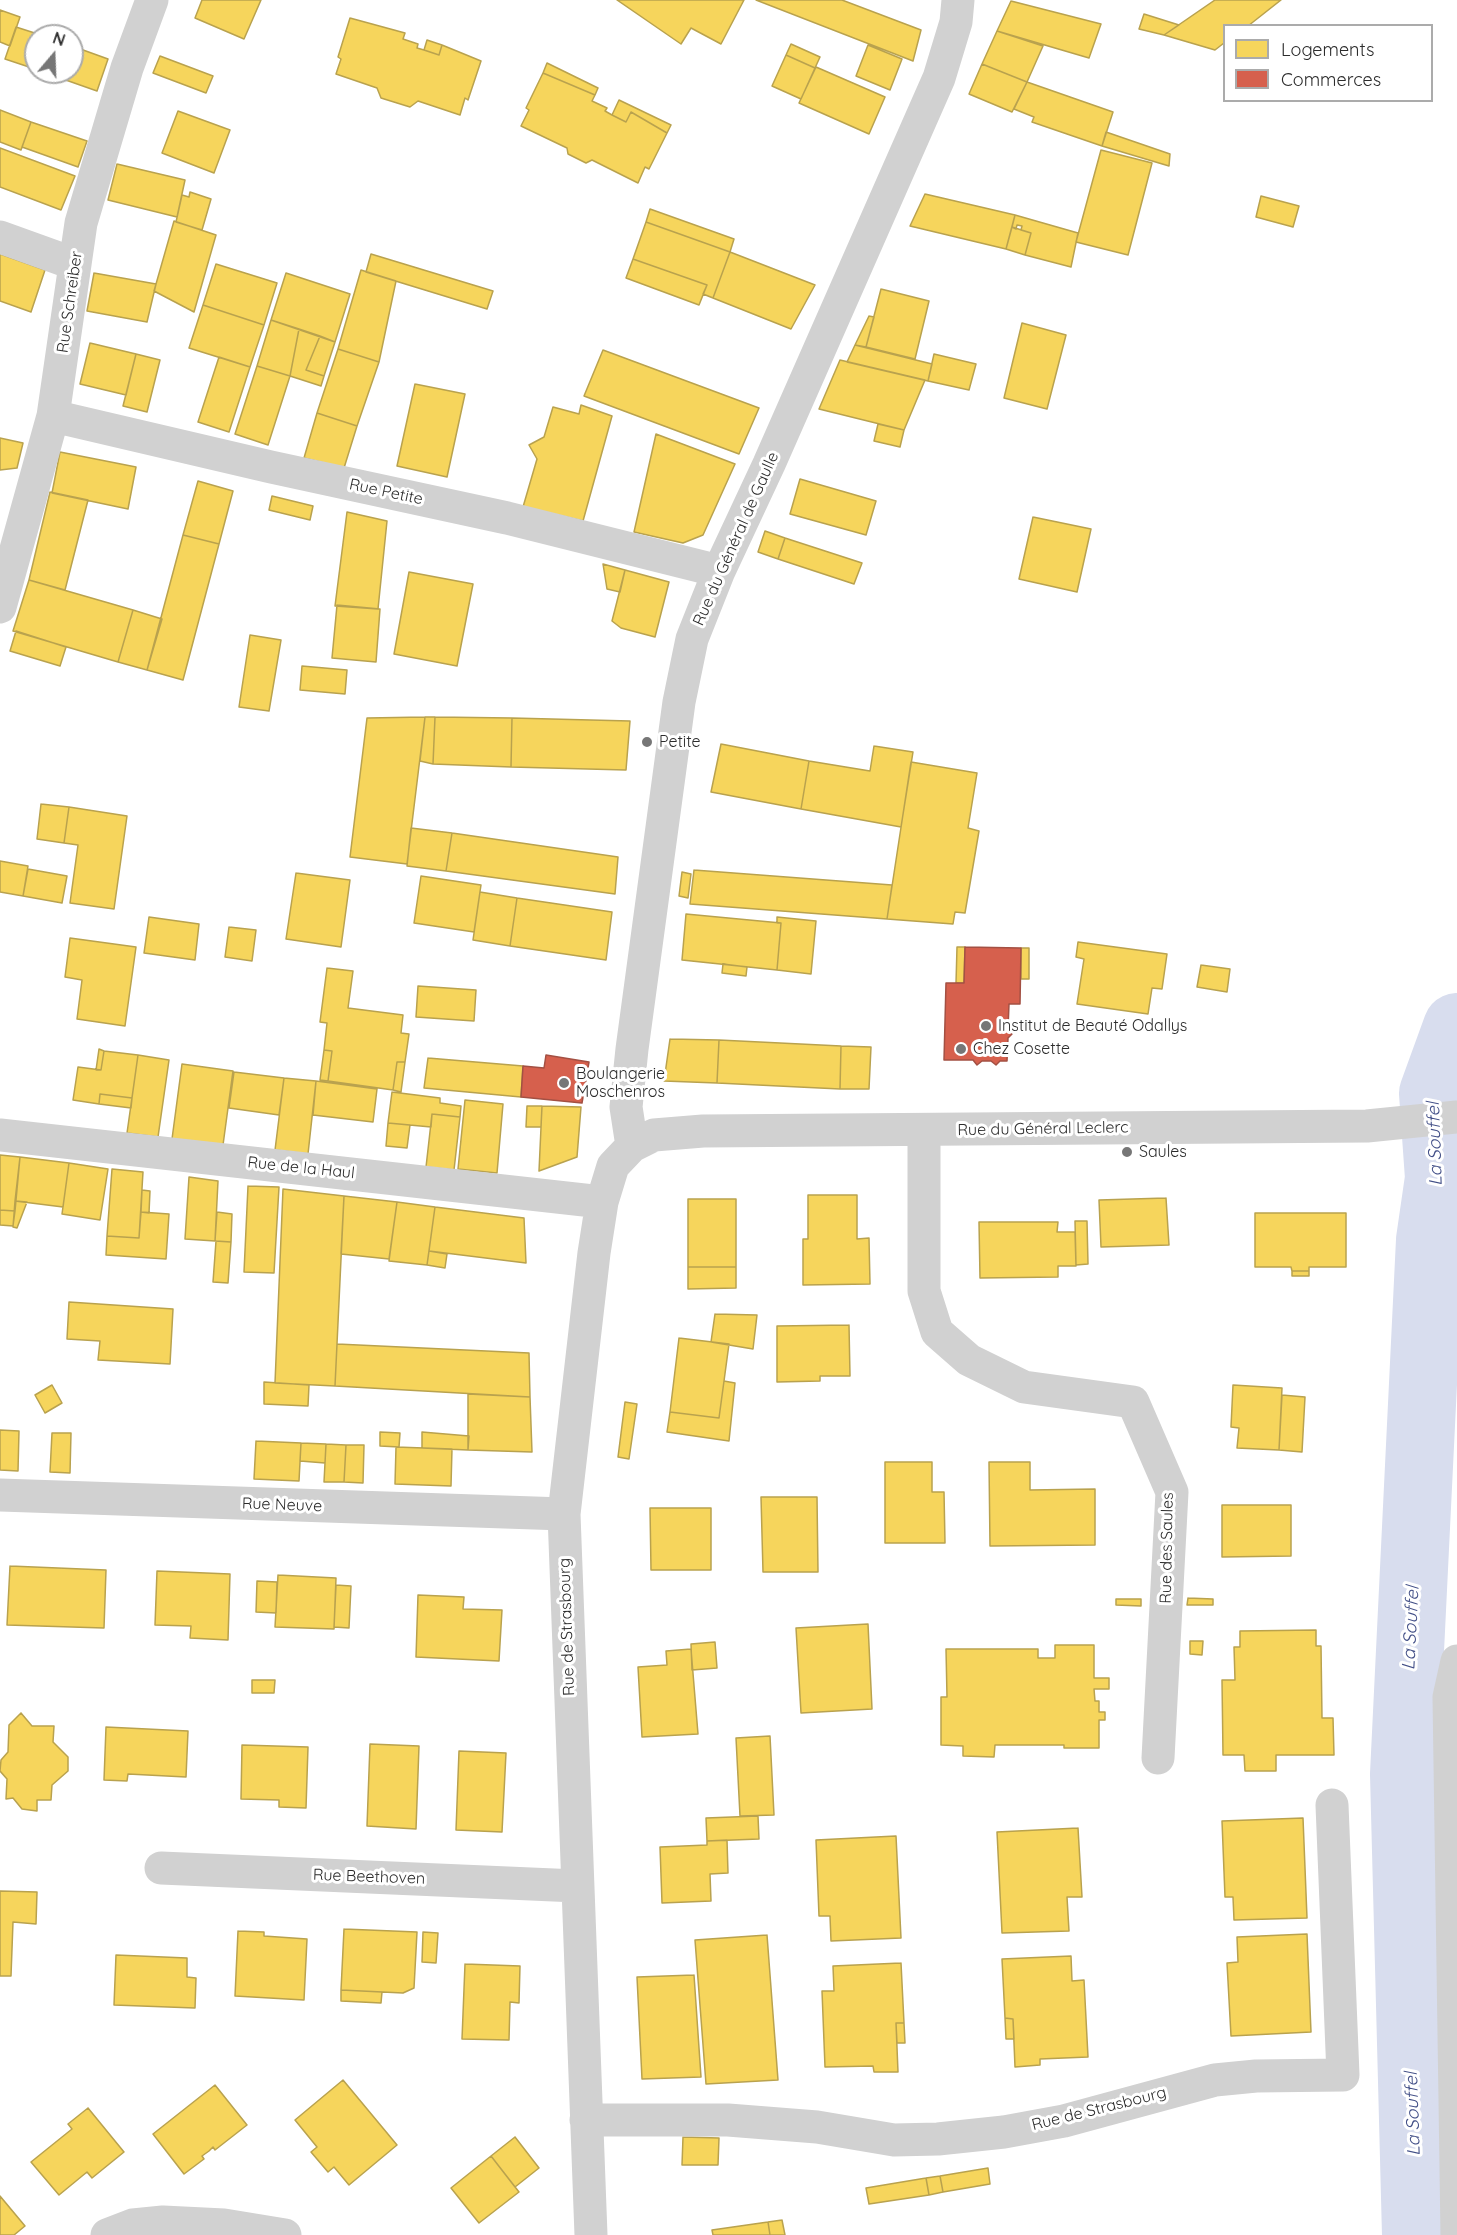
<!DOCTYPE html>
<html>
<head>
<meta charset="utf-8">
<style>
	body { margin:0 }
	#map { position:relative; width:1457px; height:2235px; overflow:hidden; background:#fff; font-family:Quicksand,sans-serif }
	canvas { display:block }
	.legend { position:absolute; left:1223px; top:24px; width:210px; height:78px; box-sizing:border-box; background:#fff; border:2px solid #ababab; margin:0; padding:8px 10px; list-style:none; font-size:18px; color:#2c2c2c }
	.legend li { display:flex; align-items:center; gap:12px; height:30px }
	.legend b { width:30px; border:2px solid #ababab }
	.north { position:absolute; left:24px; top:24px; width:60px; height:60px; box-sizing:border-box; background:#fff; border:2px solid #ababab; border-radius:50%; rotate:19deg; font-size:16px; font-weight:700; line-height:24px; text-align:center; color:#2c2c2c }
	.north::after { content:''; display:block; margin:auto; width:21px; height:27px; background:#767676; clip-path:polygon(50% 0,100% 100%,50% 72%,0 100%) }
</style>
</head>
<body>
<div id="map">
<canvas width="1457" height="2235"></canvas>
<ul class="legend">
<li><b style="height:16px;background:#f6d55c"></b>Logements</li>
<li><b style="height:16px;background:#d6604d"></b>Commerces</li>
</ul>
<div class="north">N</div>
</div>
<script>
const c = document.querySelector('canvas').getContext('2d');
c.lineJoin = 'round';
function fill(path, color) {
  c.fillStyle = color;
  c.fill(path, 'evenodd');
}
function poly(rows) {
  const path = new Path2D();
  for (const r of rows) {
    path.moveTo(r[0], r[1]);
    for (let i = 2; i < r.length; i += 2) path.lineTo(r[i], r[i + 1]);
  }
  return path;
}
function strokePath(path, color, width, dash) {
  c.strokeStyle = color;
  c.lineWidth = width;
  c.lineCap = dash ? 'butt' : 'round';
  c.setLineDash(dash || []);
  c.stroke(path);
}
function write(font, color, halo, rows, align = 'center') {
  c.font = font + ' Quicksand,sans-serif';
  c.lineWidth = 6;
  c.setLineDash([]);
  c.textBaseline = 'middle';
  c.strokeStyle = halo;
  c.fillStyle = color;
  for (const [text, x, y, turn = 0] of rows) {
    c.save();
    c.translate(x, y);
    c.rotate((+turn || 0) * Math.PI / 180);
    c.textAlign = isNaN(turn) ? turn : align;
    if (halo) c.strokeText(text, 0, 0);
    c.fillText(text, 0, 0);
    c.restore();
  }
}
const homes = poly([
	[202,0,261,0,244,39,195,18,202,0],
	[617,0,744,0,721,44,691,28,681,44,617,0],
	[756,0,842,0,921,30,913,61,756,0],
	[1215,0,1281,0,1248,26,1224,26,1224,43,1215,50,1164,35,1215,0],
	[1011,1,1101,24,1089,58,997,31,1011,1],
	[0,10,20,17,10,46,0,42,0,10],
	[1144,14,1179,25,1164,35,1139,29,1144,14],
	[350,18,405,33,403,39,418,44,417,48,424,50,439,55,442,45,481,61,468,100,465,98,460,115,418,101,410,107,381,98,377,88,336,74,341,59,338,57,350,18],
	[16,27,44,36,36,36,35,69,5,59,16,27],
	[997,31,1043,46,1027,82,982,64,997,31],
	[427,40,442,45,439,55,424,50,427,40],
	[791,44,820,57,815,68,786,55,791,44],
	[868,45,902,59,890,90,856,76,868,45],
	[72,46,108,59,97,91,43,72,72,72,72,46],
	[786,55,815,68,801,99,772,86,786,55],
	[160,56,213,76,206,93,153,73,160,56],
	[547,63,598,88,595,95,543,73,547,63],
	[982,64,1027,82,1012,112,969,94,982,64],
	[816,67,885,97,869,134,799,103,816,67],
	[543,73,595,95,592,101,607,108,605,111,612,115,626,122,631,112,667,133,649,169,645,167,638,183,592,160,586,163,568,154,567,148,521,126,529,110,526,108,543,73],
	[1027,82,1113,112,1102,146,1032,122,1034,117,1014,109,1027,82],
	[619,100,671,125,667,133,631,112,626,122,612,115,619,100],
	[0,110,31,122,21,150,0,142,0,110],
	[178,111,230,130,214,173,162,153,178,111],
	[31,122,87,141,78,167,22,147,31,122],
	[1106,132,1170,154,1169,166,1102,146,1106,132],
	[0,148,75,176,61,210,0,187,0,148],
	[1101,150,1152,163,1128,255,1076,242,1101,150],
	[117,164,185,180,177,217,108,200,117,164],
	[190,192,211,199,202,230,176,222,182,195,189,197,190,192],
	[925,194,1015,215,1006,249,910,226,925,194],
	[1261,196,1299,206,1293,227,1256,217,1261,196],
	[650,209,734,239,730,252,646,222,650,209],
	[1015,215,1078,233,1071,267,1025,255,1031,233,1021,230,1022,226,1017,225,1016,229,1012,227,1015,215],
	[174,221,216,235,194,312,154,291,174,221],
	[646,222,730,252,713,298,703,294,707,285,633,259,646,222],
	[1012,227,1031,233,1025,255,1006,249,1012,227],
	[730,252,815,285,791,329,713,298,730,252],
	[0,254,45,270,31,312,0,301,0,254],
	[371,254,493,291,487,309,366,272,371,254],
	[633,259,707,285,699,305,626,278,633,259],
	[216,264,277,283,264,325,203,305,216,264],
	[361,270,396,281,379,362,338,349,361,270],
	[94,273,156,284,147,322,87,311,94,273],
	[286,273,350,294,335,342,271,320,286,273],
	[881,289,929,301,915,359,866,347,881,289],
	[203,305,264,325,250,367,189,348,203,305],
	[869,316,874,317,866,347,855,345,869,316],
	[271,320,299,329,290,376,257,366,271,320],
	[1022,323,1066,335,1047,409,1004,398,1022,323],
	[299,329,320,336,306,370,324,376,321,386,290,376,299,329],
	[320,336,335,342,324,376,306,370,320,336],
	[90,343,136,354,126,395,80,384,90,343],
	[855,345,932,364,928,381,847,362,855,345],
	[338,349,379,362,357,426,317,413,338,349],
	[603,350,759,408,739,454,584,396,603,350],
	[136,354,160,360,147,412,123,406,136,354],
	[934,354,976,364,969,390,928,381,934,354],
	[219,357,250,367,229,432,198,422,219,357],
	[840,360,925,380,904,430,819,409,840,360],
	[257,366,290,376,268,445,235,434,257,366],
	[415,384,465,394,447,477,397,466,415,384],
	[581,405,612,416,583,521,523,507,537,459,529,445,544,437,553,407,579,414,581,405],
	[317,413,357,426,344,468,304,458,317,413],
	[878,424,904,430,900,447,874,441,878,424],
	[656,434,735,464,703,535,683,543,634,532,656,434],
	[0,438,23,443,17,468,0,470,0,438],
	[60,452,136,467,128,509,52,493,60,452],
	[800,479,876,501,866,535,790,514,800,479],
	[198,481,233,491,219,544,183,535,198,481],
	[50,492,88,500,65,590,29,580,50,492],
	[272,496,313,506,310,520,269,510,272,496],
	[347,512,387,521,378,609,335,606,347,512],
	[1033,517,1091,529,1077,592,1019,579,1033,517],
	[765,531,785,538,778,559,758,552,765,531],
	[183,535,219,544,183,680,147,670,183,535],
	[785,538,862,563,854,584,778,559,785,538],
	[603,564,625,570,620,592,607,589,603,564],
	[625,570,669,582,655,637,621,628,612,621,625,570],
	[409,572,473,584,457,666,394,654,409,572],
	[29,580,133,610,118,662,13,631,29,580],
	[337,605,380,609,376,662,332,658,337,605],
	[133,610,162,619,147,670,118,662,133,610],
	[16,631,66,647,60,666,10,651,16,631],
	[250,635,281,640,269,711,239,707,250,635],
	[302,666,347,670,345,694,300,690,302,666],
	[425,717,435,717,433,764,420,761,425,717],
	[425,717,407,864,350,857,367,718,425,717],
	[435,717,512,718,511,767,433,764,435,717],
	[512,718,630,721,626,770,511,767,512,718],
	[721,744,809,761,801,809,711,792,721,744],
	[874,746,913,752,901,827,801,809,809,761,870,771,874,746],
	[911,762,977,773,968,828,979,831,965,913,955,912,953,924,887,919,911,762],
	[41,804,69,807,64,843,37,839,41,804],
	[69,807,127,816,114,909,70,903,78,845,64,843,69,807],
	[411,828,452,833,446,871,407,866,411,828],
	[452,833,618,857,615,894,446,871,452,833],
	[0,861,28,866,23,896,0,892,0,861],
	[28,869,67,876,62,903,23,896,28,869],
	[694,870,892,885,887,919,690,904,694,870],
	[682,872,691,874,688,898,679,896,682,872],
	[296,873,350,880,341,947,286,939,296,873],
	[421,876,481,885,474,932,414,923,421,876],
	[480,892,517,898,510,946,473,940,480,892],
	[517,898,612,912,606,960,510,946,517,898],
	[686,914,781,923,777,970,682,960,686,914],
	[149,917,199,924,195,960,144,953,149,917],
	[777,917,816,921,811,974,777,970,781,923,777,923,777,917],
	[229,927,256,930,252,961,225,957,229,927],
	[70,938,136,947,125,1026,77,1019,82,980,65,977,70,938],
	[1078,942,1167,954,1162,989,1152,988,1148,1014,1077,1004,1084,959,1076,957,1078,942],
	[957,947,965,947,964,983,956,983,957,947],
	[1021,948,1029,948,1029,979,1021,979,1021,948],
	[723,964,747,967,746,976,722,973,723,964],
	[1201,965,1230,969,1227,992,1197,987,1201,965],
	[327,968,353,971,348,1008,403,1015,401,1033,409,1034,405,1062,397,1062,393,1090,328,1081,332,1051,324,1050,327,1023,320,1022,327,968],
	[418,986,476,990,474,1021,416,1017,418,986],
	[670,1039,719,1040,717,1083,664,1081,670,1039],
	[719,1040,841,1046,840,1089,717,1083,719,1040],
	[841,1046,871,1047,869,1089,840,1089,841,1046],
	[99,1049,104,1051,101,1070,96,1070,99,1049],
	[324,1050,332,1051,328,1081,320,1080,324,1050],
	[104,1051,138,1055,132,1098,100,1094,99,1104,73,1100,78,1067,101,1070,104,1051],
	[138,1055,169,1060,158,1137,127,1133,138,1055],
	[428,1058,523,1066,521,1097,424,1088,428,1058],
	[397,1062,405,1062,401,1092,393,1090,397,1062],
	[182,1064,233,1071,223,1145,172,1139,182,1064],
	[234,1072,284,1078,279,1115,229,1108,234,1072],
	[284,1078,316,1081,308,1154,275,1150,284,1078],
	[316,1081,377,1089,373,1122,313,1115,316,1081],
	[392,1092,440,1098,440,1103,461,1106,460,1117,432,1114,431,1127,388,1123,392,1092],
	[100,1094,132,1098,131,1108,99,1104,100,1094],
	[465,1100,503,1104,497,1173,458,1169,465,1100],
	[527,1106,542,1106,541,1127,526,1127,527,1106],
	[542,1106,581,1107,577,1157,539,1171,542,1106],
	[432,1114,460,1117,454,1170,426,1167,432,1114],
	[388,1123,410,1125,407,1148,386,1146,388,1123],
	[0,1155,20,1157,15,1211,0,1210,0,1155],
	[20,1157,69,1163,63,1207,15,1201,20,1157],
	[69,1163,108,1169,100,1220,62,1214,69,1163],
	[112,1169,143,1172,139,1238,107,1236,112,1169],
	[189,1177,218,1181,215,1241,185,1239,189,1177],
	[248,1186,279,1187,274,1273,244,1272,248,1186],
	[283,1189,344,1196,335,1386,275,1383,283,1189],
	[142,1190,150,1191,149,1213,141,1212,142,1190],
	[808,1195,857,1195,857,1239,869,1238,870,1284,803,1285,803,1239,808,1239,808,1195],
	[344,1196,397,1202,389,1259,341,1254,344,1196],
	[1166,1198,1169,1245,1101,1247,1099,1200,1166,1198],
	[688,1199,736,1199,736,1267,688,1267,688,1199],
	[15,1201,27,1202,17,1228,13,1227,15,1201],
	[397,1202,435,1207,427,1265,389,1261,397,1202],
	[435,1207,524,1218,526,1263,429,1251,435,1207],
	[0,1210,15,1211,13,1226,0,1225,0,1210],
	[141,1212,169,1214,166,1259,106,1255,107,1236,139,1238,141,1212],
	[217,1212,232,1214,231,1242,215,1241,217,1212],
	[1255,1213,1346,1213,1346,1267,1309,1267,1309,1271,1292,1271,1291,1267,1255,1267,1255,1213],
	[1075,1221,1087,1221,1088,1264,1076,1265,1075,1221],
	[979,1222,1058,1222,1057,1232,1075,1232,1076,1266,1058,1266,1058,1277,980,1278,979,1222],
	[216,1241,231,1242,228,1283,213,1282,216,1241],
	[429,1251,447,1254,445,1268,427,1265,429,1251],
	[688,1267,736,1267,736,1288,688,1289,688,1267],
	[1292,1271,1309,1271,1309,1276,1292,1276,1292,1271],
	[69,1302,173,1309,170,1364,98,1360,100,1341,67,1339,69,1302],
	[715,1314,757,1315,753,1349,711,1342,715,1314],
	[849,1325,850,1376,820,1376,820,1381,777,1382,777,1326,849,1325],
	[679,1338,729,1344,719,1418,670,1412,679,1338],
	[337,1344,529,1353,530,1397,335,1386,337,1344],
	[724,1381,735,1383,729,1441,667,1432,670,1412,719,1418,724,1381],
	[264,1382,309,1385,308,1406,264,1404,264,1382],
	[52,1385,62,1403,45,1413,35,1395,52,1385],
	[1233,1385,1282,1388,1279,1450,1237,1448,1239,1428,1231,1427,1233,1385],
	[468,1394,530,1397,532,1452,468,1450,468,1394],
	[1282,1395,1305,1397,1302,1452,1279,1450,1282,1395],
	[625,1402,637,1404,629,1459,618,1457,625,1402],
	[0,1430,19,1431,18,1471,0,1470,0,1430],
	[380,1432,400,1433,399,1447,380,1446,380,1432],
	[422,1432,469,1436,468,1450,422,1448,422,1432],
	[52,1433,71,1433,70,1473,50,1472,52,1433],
	[256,1441,301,1443,299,1481,254,1479,256,1441],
	[301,1443,326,1444,325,1463,300,1461,301,1443],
	[326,1444,346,1445,344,1482,324,1482,326,1444],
	[346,1445,364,1445,363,1483,344,1482,346,1445],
	[396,1447,452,1449,451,1486,395,1484,396,1447],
	[885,1462,932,1462,932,1492,944,1492,945,1543,885,1543,885,1462],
	[989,1462,1030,1462,1030,1490,1095,1489,1095,1545,990,1546,989,1462],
	[761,1497,817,1497,818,1572,763,1572,761,1497],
	[1222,1505,1291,1505,1291,1556,1222,1557,1222,1505],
	[650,1508,711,1508,711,1570,651,1570,650,1508],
	[10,1566,106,1570,104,1628,7,1625,10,1566],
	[157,1571,230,1574,228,1640,190,1638,191,1626,155,1625,157,1571],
	[278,1575,336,1578,334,1629,275,1627,278,1575],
	[257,1581,277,1582,276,1613,256,1612,257,1581],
	[336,1585,351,1586,349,1628,334,1627,336,1585],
	[418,1595,464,1597,463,1609,502,1610,499,1661,416,1657,418,1595],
	[1188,1598,1213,1599,1213,1605,1187,1605,1188,1598],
	[1116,1599,1141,1599,1141,1606,1116,1605,1116,1599],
	[868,1624,872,1709,801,1713,796,1628,868,1624],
	[1316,1630,1316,1646,1321,1646,1322,1718,1333,1718,1334,1755,1276,1755,1276,1771,1245,1771,1244,1755,1223,1755,1222,1680,1235,1680,1234,1647,1240,1647,1240,1631,1316,1630],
	[1190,1641,1203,1641,1202,1655,1190,1654,1190,1641],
	[715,1642,717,1668,692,1670,691,1644,715,1642],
	[1055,1645,1094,1645,1094,1678,1109,1678,1109,1689,1094,1689,1095,1701,1099,1701,1099,1712,1105,1712,1105,1720,1099,1720,1099,1748,1064,1748,1064,1745,995,1745,994,1757,963,1756,963,1746,941,1745,941,1697,947,1697,946,1649,1038,1649,1038,1658,1055,1658,1055,1645],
	[691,1649,698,1734,642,1737,638,1667,667,1665,666,1651,691,1649],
	[252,1680,275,1680,274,1693,252,1693,252,1680],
	[21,1713,32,1726,54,1726,53,1742,68,1757,68,1771,52,1785,51,1800,37,1800,37,1811,22,1809,13,1798,6,1799,7,1779,0,1771,1,1760,8,1752,9,1725,21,1713],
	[106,1727,188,1731,186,1777,128,1774,127,1781,104,1780,106,1727],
	[770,1736,774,1815,740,1816,736,1738,770,1736],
	[370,1744,419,1746,416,1829,367,1826,370,1744],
	[242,1745,308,1747,306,1808,279,1807,279,1800,241,1799,242,1745],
	[459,1751,506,1753,502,1832,456,1830,459,1751],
	[758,1816,759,1839,707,1841,706,1818,758,1816],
	[1303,1818,1307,1918,1234,1920,1233,1897,1225,1897,1222,1821,1303,1818],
	[1078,1828,1082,1897,1067,1897,1069,1931,1002,1933,997,1832,1078,1828],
	[896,1836,901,1938,831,1941,830,1916,819,1916,816,1840,896,1836],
	[727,1840,728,1873,710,1874,711,1901,662,1903,660,1847,707,1845,707,1841,727,1840],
	[0,1891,37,1892,36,1924,13,1922,11,1976,0,1976,0,1891],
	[344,1929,417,1932,414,1988,403,1993,341,1990,344,1929],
	[238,1931,264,1932,264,1936,307,1939,304,2000,235,1996,238,1931],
	[423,1932,438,1933,436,1963,422,1962,423,1932],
	[1307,1934,1311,2032,1231,2036,1227,1963,1238,1962,1237,1937,1307,1934],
	[767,1935,778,2080,706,2084,695,1940,767,1935],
	[116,1955,187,1958,187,1977,196,1978,195,2008,114,2005,116,1955],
	[1071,1956,1072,1981,1084,1980,1088,2057,1040,2059,1040,2065,1015,2067,1013,2019,1005,2018,1002,1959,1071,1956],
	[901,1963,904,2023,896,2023,898,2072,874,2072,873,2066,825,2067,822,1991,834,1991,833,1966,901,1963],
	[465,1964,520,1966,519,2003,510,2002,509,2040,462,2039,465,1964],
	[694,1975,701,2077,642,2079,637,1977,694,1975],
	[341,1990,382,1992,381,2003,341,2001,341,1990],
	[1005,2018,1013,2019,1014,2039,1006,2039,1005,2018],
	[896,2023,904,2023,905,2043,897,2043,896,2023],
	[343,2080,397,2145,349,2185,334,2167,328,2172,311,2152,317,2147,295,2120,343,2080],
	[215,2085,247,2125,215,2150,213,2147,209,2151,202,2156,204,2159,184,2174,153,2134,215,2085],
	[88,2108,124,2152,92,2178,87,2172,59,2195,31,2162,72,2129,68,2124,88,2108],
	[515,2137,539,2168,515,2187,491,2156,515,2137],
	[683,2137,719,2138,718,2165,682,2165,683,2137],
	[491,2156,519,2192,479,2223,451,2188,491,2156],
	[988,2168,990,2184,943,2192,940,2176,988,2168],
	[940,2176,943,2192,929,2195,926,2178,940,2176],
	[926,2178,929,2195,869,2204,866,2188,926,2178],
	[0,2196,25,2226,14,2235,0,2235,0,2196],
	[782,2220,785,2235,770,2235,768,2222,782,2220],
	[768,2222,770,2235,713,2235,712,2230,768,2222]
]);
const shops = poly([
	[965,947,1021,948,1020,1004,1009,1004,1008,1029,1012,1034,1008,1038,1007,1061,1000,1061,996,1065,991,1061,982,1061,977,1065,973,1060,944,1060,946,983,964,983,965,947],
	[546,1055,589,1062,582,1103,521,1097,523,1066,544,1068,546,1055]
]);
const river = poly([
	[1416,2235,1404,1774,1430,1240,1439,1178,1433,1093,1457,1027]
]);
const minor = poly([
	[0,237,75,264],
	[53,416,271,467,507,518,719,571],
	[0,607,53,416,81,223,127,68,152,0],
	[924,1130,924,1291,937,1332,969,1360,1024,1387,1133,1402,1172,1492,1158,1758],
	[0,1135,602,1202],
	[632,1146,626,1107,632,1049,679,702,692,639,719,571,769,464,939,78,956,22,958,0],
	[0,1495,564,1514],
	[161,1868,577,1886],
	[586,2120,728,2120,817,2127,894,2140,938,2139,1004,2132,1064,2121,1215,2080,1256,2076,1343,2075,1332,1805],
	[107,2235,133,2225,163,2222,224,2225,285,2235],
	[591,2235,564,1514,594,1253,602,1202,613,1166,632,1146,654,1135,703,1131,1367,1126,1457,1117],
	[1457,2235,1449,1697,1457,1661]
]);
const markers = [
	[647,742,6,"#767676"],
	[986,1026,6,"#767676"],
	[961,1049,6,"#767676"],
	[564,1083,6,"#767676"],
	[1127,1152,6,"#767676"]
];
const streetNames = [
	["Rue Schreiber",70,302,-82],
	["Rue Petite",386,492,12],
	["Rue du Général de Gaulle",736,539,-66],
	["Rue du Général Leclerc",1043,1129,-1],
	["Rue de la Haul",301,1168,6],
	["Rue Neuve",282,1505,2],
	["Rue des Saules",1167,1548,-89],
	["Rue de Strasbourg",567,1627,-92],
	["Rue Beethoven",369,1877,2],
	["Rue de Strasbourg",1099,2109,-14]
];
const poiNames = [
	["Petite",659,742],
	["Institut de Beauté Odallys",998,1026],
	["Chez Cosette",973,1049],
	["Boulangerie",576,1074],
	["Moschenros",576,1092],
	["Saules",1139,1152]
];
const waterNames = [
	["La Souffel",1435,1144,-92],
	["La Souffel",1411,1628,-87],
	["La Souffel",1413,2114,-92]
];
fill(homes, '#f6d55c');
strokePath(homes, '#b9a24e', 1.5);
fill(shops, '#d6604d');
strokePath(shops, '#a35043', 1.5);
strokePath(river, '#d8ddee', 68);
strokePath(minor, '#d1d1d1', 33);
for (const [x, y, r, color] of markers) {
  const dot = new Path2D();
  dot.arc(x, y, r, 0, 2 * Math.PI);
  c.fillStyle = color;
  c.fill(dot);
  strokePath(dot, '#fff', 2);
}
write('16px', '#2c2c2c', '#fff', streetNames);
write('16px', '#2c2c2c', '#fff', poiNames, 'left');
write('italic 18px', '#424f87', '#fff', waterNames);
</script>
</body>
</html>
